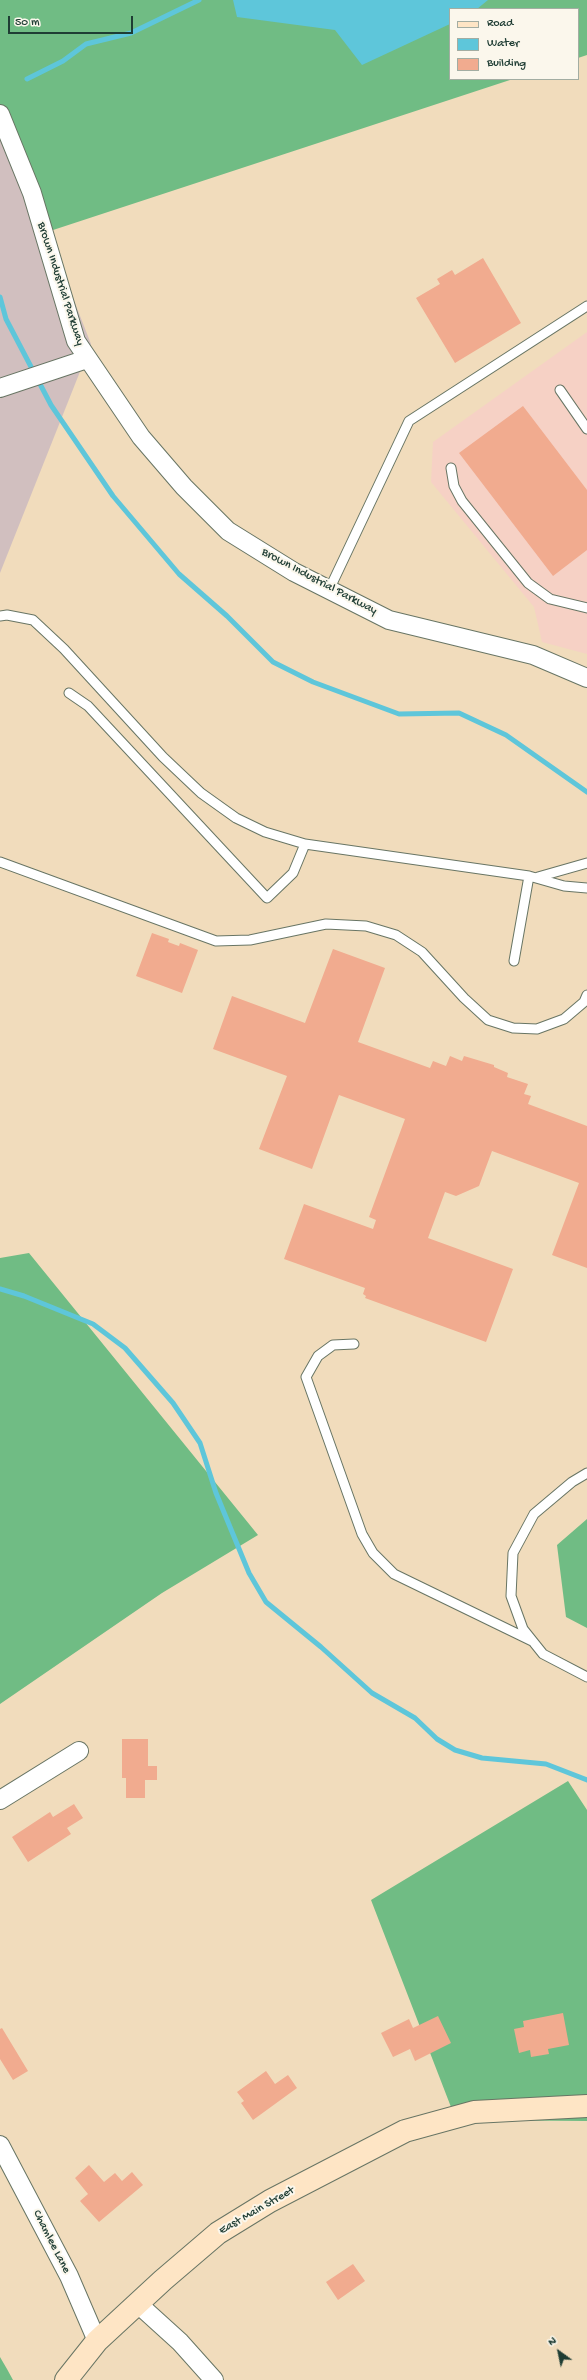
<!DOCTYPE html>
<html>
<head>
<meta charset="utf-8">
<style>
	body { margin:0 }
	#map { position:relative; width:587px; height:2380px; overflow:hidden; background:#f1dcbc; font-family:"Gochi Hand",sans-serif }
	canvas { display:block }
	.legend { position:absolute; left:449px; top:8px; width:130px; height:72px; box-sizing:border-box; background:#fbf7ec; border:1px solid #a3ada2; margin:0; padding:5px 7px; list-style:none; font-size:12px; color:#1f3d34 }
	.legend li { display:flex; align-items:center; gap:8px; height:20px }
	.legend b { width:20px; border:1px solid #a3ada2 }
	.north { position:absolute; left:539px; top:2332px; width:40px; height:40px; -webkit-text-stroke:3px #fbf7ec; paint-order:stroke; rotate:327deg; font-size:11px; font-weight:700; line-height:16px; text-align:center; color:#1f3d34 }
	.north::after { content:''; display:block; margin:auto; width:14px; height:18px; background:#1f3d34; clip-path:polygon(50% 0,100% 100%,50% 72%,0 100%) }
	.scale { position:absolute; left:8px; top:16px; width:125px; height:18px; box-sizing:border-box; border:2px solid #1f3d34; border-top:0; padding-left:5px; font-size:12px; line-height:14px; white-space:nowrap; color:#1f3d34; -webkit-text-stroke:3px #fbf7ec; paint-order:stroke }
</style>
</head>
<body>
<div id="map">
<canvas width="587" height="2380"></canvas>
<ul class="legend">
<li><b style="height:5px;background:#fee5c5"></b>Road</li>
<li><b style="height:11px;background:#5ec6da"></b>Water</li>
<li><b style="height:11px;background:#f1ab8f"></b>Building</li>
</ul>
<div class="north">N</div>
<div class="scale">50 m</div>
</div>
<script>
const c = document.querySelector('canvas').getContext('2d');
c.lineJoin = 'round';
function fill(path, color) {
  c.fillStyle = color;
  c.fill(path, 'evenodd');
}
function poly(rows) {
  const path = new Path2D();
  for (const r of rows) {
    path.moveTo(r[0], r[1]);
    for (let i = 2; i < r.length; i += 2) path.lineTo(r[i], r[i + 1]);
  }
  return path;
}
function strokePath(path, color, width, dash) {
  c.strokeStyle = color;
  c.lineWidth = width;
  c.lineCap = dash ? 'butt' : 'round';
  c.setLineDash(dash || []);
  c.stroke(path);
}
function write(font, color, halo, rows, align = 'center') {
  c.font = font + ' "Gochi Hand",sans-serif';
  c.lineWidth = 4;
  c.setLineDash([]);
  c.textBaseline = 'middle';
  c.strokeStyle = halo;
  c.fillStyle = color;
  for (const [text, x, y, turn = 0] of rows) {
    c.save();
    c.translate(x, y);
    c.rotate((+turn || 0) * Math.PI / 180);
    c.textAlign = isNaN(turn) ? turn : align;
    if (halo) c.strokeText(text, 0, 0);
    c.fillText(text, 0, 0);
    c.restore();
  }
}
const built = poly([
	[587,332,587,654,542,642,534,607,431,482,433,442]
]);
const industrial = poly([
	[0,111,91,344,0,573]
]);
const forest = poly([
	[0,0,587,0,587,55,578,58,578,9,450,9,450,79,513,79,47,232,0,111],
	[29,1253,258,1535,162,1593,0,1704,0,1258],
	[587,1519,587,1628,566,1617,557,1545],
	[568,1781,587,1810,587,2121,456,2120,371,1900],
	[0,2357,7,2369,13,2380,0,2380]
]);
const water = poly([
	[233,0,488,0,477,9,450,9,450,24,362,65,335,30,237,17]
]);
const stream = poly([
	[27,79,63,61,86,44,131,33,199,0],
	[0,297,6,319,51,405,113,496,179,574,227,616,273,662,313,682,399,714,459,713,506,735,587,792],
	[0,1289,24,1296,93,1324,125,1348,173,1403,200,1443,216,1493,249,1573,266,1602,321,1647,372,1693,415,1718,437,1739,455,1750,482,1758,546,1764,587,1780]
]);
const building = poly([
	[483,258,521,323,455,363,416,298,440,284,437,279,452,270,455,275],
	[523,406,587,490,587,550,553,576,459,453],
	[152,933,169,939,168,942,176,945,179,946,180,943,198,950,182,993,136,976],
	[333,949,385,968,358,1042,430,1068,433,1061,446,1066,450,1056,462,1061,464,1056,494,1065,494,1067,508,1073,507,1077,528,1084,524,1094,531,1096,528,1104,587,1126,587,1268,552,1255,579,1183,492,1151,479,1186,456,1196,445,1192,428,1238,513,1269,486,1342,365,1298,366,1296,363,1294,365,1288,284,1259,304,1204,373,1229,376,1220,369,1217,405,1119,339,1095,312,1169,259,1149,287,1076,213,1049,232,996,305,1023],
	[122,1739,148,1739,148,1766,157,1766,157,1780,145,1780,145,1798,126,1798,126,1778,122,1778],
	[74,1804,83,1818,67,1828,71,1834,28,1862,12,1837,50,1812,53,1817],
	[563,2013,569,2045,548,2049,549,2054,531,2057,530,2050,519,2053,514,2029,524,2027,523,2021],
	[438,2016,451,2043,415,2061,410,2049,393,2057,381,2033,409,2019,413,2028],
	[2,2028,28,2071,13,2080,0,2059,0,2029],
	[266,2071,275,2084,288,2075,297,2088,253,2120,241,2103,244,2101,237,2092],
	[89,2165,104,2182,115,2173,122,2181,132,2172,143,2185,99,2222,80,2201,88,2194,75,2178],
	[353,2264,365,2281,338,2300,326,2282]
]);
const lane = poly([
	[560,390,587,429],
	[451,468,454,486,462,501,528,583,550,599,587,608],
	[329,590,409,421,587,306],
	[0,616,7,615,33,620,64,649,163,757,201,793,236,818,265,832,305,844],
	[69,693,88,706,267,898,293,873,305,844,529,876],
	[0,862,216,941,250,940,326,924,366,926,396,935,422,952,464,998,488,1020,513,1028,537,1029,564,1019,584,1002,587,995],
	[538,877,587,863],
	[514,961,529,876,564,886,587,888],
	[354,1344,333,1345,318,1356,306,1377,362,1534,373,1553,394,1574,532,1641],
	[587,1473,572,1482,534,1514,513,1553,511,1596,523,1629,543,1654,587,1677]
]);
const street = poly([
	[0,114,32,193,76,341,141,437,184,487,228,531,294,572,389,620,533,655,587,678],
	[0,388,87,359],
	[0,1800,79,1751],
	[0,2145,69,2276,97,2341],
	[137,2303,180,2342,214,2380]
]);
const secondary = poly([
	[66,2380,97,2341,163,2280,218,2233,270,2201,405,2131,474,2112,587,2106]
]);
const streetNames = [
	["Brown Industrial Parkway",60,284,72],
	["Brown Industrial Parkway",319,582,28],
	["East Main Street",257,2211,-30],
	["Chamlee Lane",51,2242,63]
];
fill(built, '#f6d1c5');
fill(industrial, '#d1bfbf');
fill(forest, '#70bc84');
fill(water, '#5ec6da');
strokePath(stream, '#5ec6da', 5);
fill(building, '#f1ab8f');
strokePath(lane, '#687564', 11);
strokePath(street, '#687564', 20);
strokePath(secondary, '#687564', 24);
strokePath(lane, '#fff', 9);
strokePath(street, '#fff', 18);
strokePath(secondary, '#fee5c5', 22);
write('12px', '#1f3d34', '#fbf7ec', streetNames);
</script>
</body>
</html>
